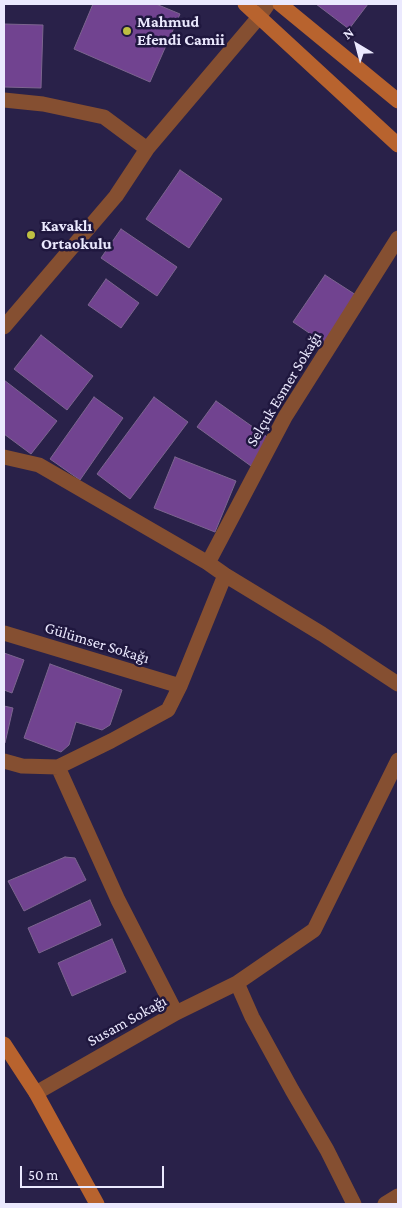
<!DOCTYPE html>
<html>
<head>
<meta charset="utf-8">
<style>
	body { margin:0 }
	#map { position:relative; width:402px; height:1208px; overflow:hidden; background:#292149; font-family:"Crimson Pro",serif }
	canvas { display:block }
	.frame { position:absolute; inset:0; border:5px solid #ebe9fe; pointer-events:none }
	.north { position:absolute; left:332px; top:20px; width:50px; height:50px; -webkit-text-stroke:4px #1f173e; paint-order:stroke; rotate:323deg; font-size:14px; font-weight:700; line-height:20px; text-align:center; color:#ebe9fe }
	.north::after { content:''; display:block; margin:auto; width:18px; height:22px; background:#ebe9fe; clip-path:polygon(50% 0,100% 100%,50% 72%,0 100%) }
	.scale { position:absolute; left:20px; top:1166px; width:144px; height:22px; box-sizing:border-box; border:2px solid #ebe9fe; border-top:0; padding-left:6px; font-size:15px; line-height:18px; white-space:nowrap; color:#ebe9fe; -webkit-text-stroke:4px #1f173e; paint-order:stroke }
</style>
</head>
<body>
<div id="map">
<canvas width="402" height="1208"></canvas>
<div class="frame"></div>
<div class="north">N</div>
<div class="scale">50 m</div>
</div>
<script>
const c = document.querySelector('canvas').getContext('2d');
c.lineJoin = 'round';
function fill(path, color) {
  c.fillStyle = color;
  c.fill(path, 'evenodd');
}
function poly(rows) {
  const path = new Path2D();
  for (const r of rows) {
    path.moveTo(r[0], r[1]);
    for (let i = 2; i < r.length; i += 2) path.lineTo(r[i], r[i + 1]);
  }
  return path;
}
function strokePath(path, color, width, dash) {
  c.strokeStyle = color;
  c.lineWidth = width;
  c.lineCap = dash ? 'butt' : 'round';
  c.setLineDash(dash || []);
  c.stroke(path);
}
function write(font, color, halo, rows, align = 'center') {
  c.font = font + ' "Crimson Pro",serif';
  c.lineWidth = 5;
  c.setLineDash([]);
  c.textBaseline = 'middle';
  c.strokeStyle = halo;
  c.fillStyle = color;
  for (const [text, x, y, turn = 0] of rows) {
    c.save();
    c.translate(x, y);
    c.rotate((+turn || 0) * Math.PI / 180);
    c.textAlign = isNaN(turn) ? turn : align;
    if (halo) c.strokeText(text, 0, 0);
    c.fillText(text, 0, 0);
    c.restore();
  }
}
const building = poly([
	[93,4,156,4,180,14,150,82,74,49,93,4],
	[316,4,368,4,349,29,316,4],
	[4,24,43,25,41,88,4,87,4,24],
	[180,170,222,199,189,248,146,219,180,170],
	[121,229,177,267,157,296,101,258,121,229],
	[325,275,356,295,324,343,293,322,325,275],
	[106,279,139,303,121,328,88,305,106,279],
	[41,335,93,376,67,410,14,369,41,335],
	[4,380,57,421,31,454,4,434,4,380],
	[94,397,123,418,80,480,50,459,94,397],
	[154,397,188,422,130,499,97,474,154,397],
	[216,401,270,439,251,466,197,427,216,401],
	[175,457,236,481,215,532,154,508,175,457],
	[4,653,24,660,12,693,4,690,4,653],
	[50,664,122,690,110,725,102,730,76,722,69,745,61,752,24,738,50,664],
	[4,706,13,708,5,743,4,743,4,706],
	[65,857,75,858,86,880,24,911,8,881,65,857],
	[90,900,101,925,39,953,28,928,90,900],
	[112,939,126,972,72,996,58,963,112,939]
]);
const street = poly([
	[4,100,43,104,104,117,147,149],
	[4,327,116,196,147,149,259,17,268,4],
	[4,457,39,465,208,563,225,575,322,634,398,684],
	[208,563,285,417,398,238],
	[4,633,180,686],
	[4,761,22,766,58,767,111,741,168,710,180,686,225,575],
	[58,767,118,900,176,1013],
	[237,983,252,1017,292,1090,327,1150,354,1204],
	[36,1093,176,1013,237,983,314,930,398,760],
	[385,1204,398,1196]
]);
const secondary = poly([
	[245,4,398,145],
	[280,4,398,101],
	[4,1044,36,1093,97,1204]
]);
const markers = [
	[127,31,5,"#bebf42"],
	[31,235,5,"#bebf42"]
];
const poiNames = [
	["Mahmud",137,22],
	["Efendi Camii",137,40],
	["Kavaklı",41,226],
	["Ortaokulu",41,244]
];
const streetNames = [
	["Selçuk Esmer Sokağı",284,389,-59],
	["Gülümser Sokağı",97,643,17],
	["Susam Sokağı",127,1021,-29]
];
fill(building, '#714390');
strokePath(building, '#7c658f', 1);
strokePath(street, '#854f31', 15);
strokePath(secondary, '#b8632e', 15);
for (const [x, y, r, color] of markers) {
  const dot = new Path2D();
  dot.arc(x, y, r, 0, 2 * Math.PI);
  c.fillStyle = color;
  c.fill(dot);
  strokePath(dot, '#1f173e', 2);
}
write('bold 16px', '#ebe9fe', '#1f173e', poiNames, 'left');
write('16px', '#ebe9fe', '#1f173e', streetNames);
</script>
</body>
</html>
